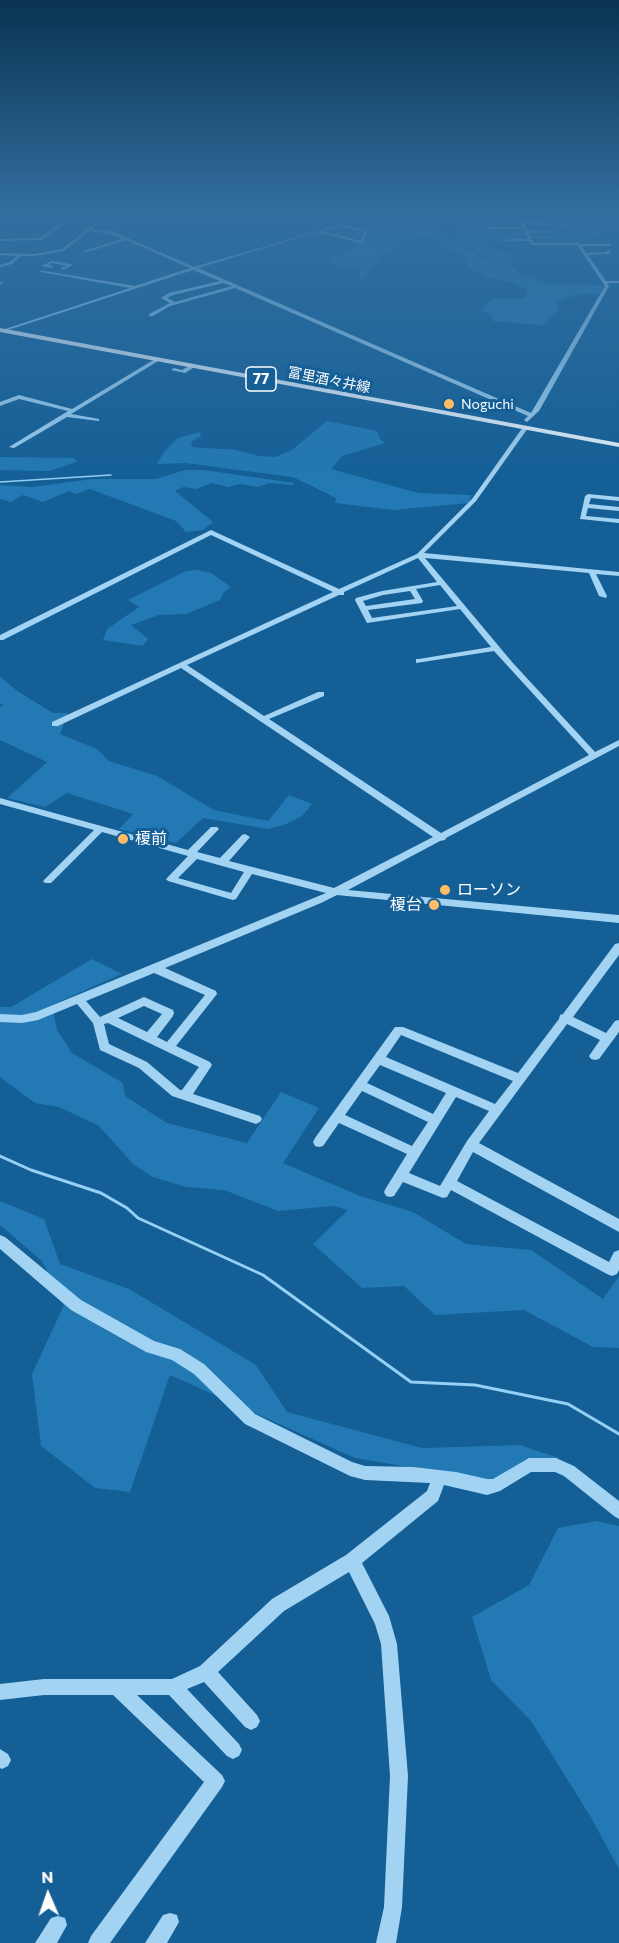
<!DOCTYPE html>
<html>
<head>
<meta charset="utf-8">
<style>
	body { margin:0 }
	#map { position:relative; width:619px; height:1943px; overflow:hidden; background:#135f96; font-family:Commissioner,sans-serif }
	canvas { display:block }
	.north { position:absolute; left:18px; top:1865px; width:60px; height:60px; -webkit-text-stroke:4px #135f96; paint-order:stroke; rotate:358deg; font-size:16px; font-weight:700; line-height:24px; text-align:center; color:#fff }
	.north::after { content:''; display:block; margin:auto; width:21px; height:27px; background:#fff; clip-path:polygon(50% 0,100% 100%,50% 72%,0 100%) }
</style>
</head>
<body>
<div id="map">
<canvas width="619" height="1943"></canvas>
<div class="north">N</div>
</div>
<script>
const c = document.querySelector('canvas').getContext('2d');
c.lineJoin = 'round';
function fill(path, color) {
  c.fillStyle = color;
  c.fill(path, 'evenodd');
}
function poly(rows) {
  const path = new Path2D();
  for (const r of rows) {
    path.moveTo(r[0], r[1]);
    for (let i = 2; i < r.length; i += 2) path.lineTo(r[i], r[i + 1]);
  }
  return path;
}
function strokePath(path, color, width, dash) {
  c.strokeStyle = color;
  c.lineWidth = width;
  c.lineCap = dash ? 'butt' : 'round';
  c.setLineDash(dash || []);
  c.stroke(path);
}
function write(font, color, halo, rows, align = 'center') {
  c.font = font + ' Commissioner,"Noto Sans JP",sans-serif';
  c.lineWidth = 6;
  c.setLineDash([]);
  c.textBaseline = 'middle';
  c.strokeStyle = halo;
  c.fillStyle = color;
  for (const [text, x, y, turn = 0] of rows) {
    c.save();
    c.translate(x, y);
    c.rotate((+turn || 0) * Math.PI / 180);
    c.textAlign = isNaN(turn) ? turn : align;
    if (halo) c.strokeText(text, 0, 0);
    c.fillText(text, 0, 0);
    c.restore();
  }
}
const green = poly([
	[498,218,533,218,530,223,508,221,486,229,521,228,530,236,573,235,581,231,582,228,565,227,571,220,570,218,619,218,619,228,592,236,591,243,582,243,580,238,482,240,493,249,512,256,513,261,508,264,522,275,550,284,604,285,600,294,579,294,556,302,559,310,543,325,493,321,491,314,481,310,492,299,523,299,527,296,526,289,507,281,487,277,468,267,469,259,437,243,437,237,410,238,380,257,380,262,372,266,362,281,359,278,360,267,341,267,323,258,342,255,344,251,360,245,371,233,379,228,426,225,486,260,486,256,457,241,455,236,457,231,469,225],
	[327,421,377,431,380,439,385,443,342,456,331,469,419,493,471,495,469,503,393,510,335,503,336,498,293,477,185,463,157,464,165,451,178,438,200,432,201,436,191,442,192,447,235,450,259,456,276,457,292,450],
	[0,457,74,458,77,462,49,471,0,470],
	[185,470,204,470,294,483,292,485,269,483,258,487,240,484,228,487,212,483,196,489,183,487,175,491,213,522,203,530,186,532,176,521,90,489,76,494,69,491,43,502,23,495,11,502,0,499,0,485,32,487,92,479,156,479],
	[197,570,211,573,231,587,223,593,220,600,186,614,159,615,131,625,148,639,143,646,103,640,107,629,139,607,128,600,186,571],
	[0,677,19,692,53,713,68,713,60,734,97,749,109,761,157,776,214,810,268,821,289,795,312,804,302,816,284,825,268,829,203,818,176,843,119,829,133,814,67,793,45,807,7,798,47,762,0,740,0,707,4,705,0,703],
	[92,959,122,974,52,1005,57,1030,72,1053,123,1083,125,1096,167,1123,247,1143,281,1092,319,1108,283,1163,360,1196,413,1212,466,1244,531,1250,603,1299,619,1276,619,1348,593,1347,524,1310,435,1315,404,1286,362,1288,313,1244,348,1210,334,1206,278,1211,224,1190,186,1187,153,1177,134,1165,99,1126,59,1107,35,1103,0,1077,0,1007,11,1007],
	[0,1201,44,1219,60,1264,129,1289,256,1365,287,1412,422,1448,520,1445,559,1458,508,1484,355,1458,170,1375,130,1492,95,1488,41,1446,32,1374,64,1305,42,1261,0,1225],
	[596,1521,619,1526,619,1869,590,1816,531,1721,491,1680,472,1617,529,1585,558,1528]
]);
const streamFar1 = poly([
	[0,482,111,475]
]);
const stream = poly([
	[0,1156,31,1170,101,1193,127,1208,138,1218,263,1275,411,1382,475,1385,568,1404,619,1434]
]);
const minor = poly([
	[68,218,72,218,42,240,0,241,0,239,40,238,68,218],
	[102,218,106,218,92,229,114,232,194,267,364,218,344,225,367,230,363,244,318,232,198,268,531,413,605,286,577,245,532,245,529,241,475,240,528,239,524,229,486,229,487,227,523,227,521,223,523,222,568,223,567,225,525,224,528,231,559,232,529,233,534,243,576,243,577,241,580,244,611,244,610,246,582,246,586,253,606,252,607,250,609,250,611,253,609,254,588,255,606,281,619,281,619,283,607,283,609,286,539,411,527,422,524,420,528,416,235,288,170,306,153,316,149,316,149,314,170,303,161,298,169,293,220,281,193,270,2,332,2,330,130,288,41,272,39,270,135,286,190,268,126,240,84,253,84,251,122,239,112,234,89,231,64,251,35,256,21,256,12,264,0,267,0,265,10,262,17,256,0,255,0,253,35,254,62,249,102,218],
	[340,226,364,232,361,241,323,231,340,226],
	[223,283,232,286,175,302,167,298,173,295,223,283],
	[52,261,71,264,73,265,63,270,61,268,67,266,52,263,48,265,53,266,51,268,41,266,52,261],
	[0,282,3,282,3,283,0,284,0,282],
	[155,359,160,360,71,414,99,419,99,421,67,417,14,448,9,447,68,411,19,399,0,406,0,402,19,395,72,409,155,359],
	[191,365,196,366,185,373,171,370,174,368,182,370,191,365],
	[523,427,528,428,476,501,424,553,619,572,619,576,596,574,607,596,606,598,599,596,589,573,425,558,512,662,595,752,619,740,619,746,446,838,445,840,440,841,348,890,619,915,619,923,337,895,321,903,165,968,216,991,217,994,176,1046,210,1062,212,1065,193,1094,260,1116,262,1119,260,1122,256,1124,172,1096,139,1068,100,1050,93,1023,77,1004,38,1020,22,1023,0,1022,0,1014,22,1015,36,1012,326,893,252,874,236,899,233,900,168,881,166,879,168,877,188,856,102,832,51,883,45,883,43,881,94,830,0,804,0,798,188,850,211,827,217,827,219,829,217,831,197,852,220,858,242,835,245,834,250,837,229,861,334,888,433,837,181,668,58,726,52,726,52,722,333,592,211,535,3,640,0,640,0,635,211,530,339,589,417,554,472,499,523,427],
	[418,558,437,582,382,591,356,598,355,600,367,623,460,609,491,647,419,659,416,659,416,663,494,651,589,755,441,833,269,719,324,696,324,692,318,692,264,716,187,665,339,595,344,595,344,592,418,558],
	[440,585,457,606,372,618,368,610,422,603,423,601,416,589,440,585],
	[410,591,415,599,366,606,363,601,383,595,410,591],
	[197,859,244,872,231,893,178,878,197,859],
	[154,973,205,995,167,1042,157,1037,173,1016,174,1013,173,1010,144,997,100,1017,86,1001,154,973],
	[144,1006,162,1014,147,1032,118,1018,144,1006],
	[108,1023,145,1041,199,1067,182,1090,180,1090,147,1062,109,1044,104,1024,108,1023],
	[588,494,619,497,619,501,591,498,589,504,619,507,619,511,588,508,586,516,619,519,619,523,580,519,585,496,588,494],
	[619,943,619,955,573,1017,606,1033,615,1021,619,1020,619,1032,599,1059,595,1060,591,1059,589,1056,600,1040,567,1024,479,1143,619,1219,619,1232,473,1152,457,1181,609,1262,614,1252,619,1250,619,1270,617,1274,612,1276,607,1274,451,1190,447,1197,443,1198,403,1182,394,1196,390,1197,386,1196,384,1192,386,1188,407,1154,339,1123,323,1146,319,1147,315,1146,313,1142,315,1138,395,1027,403,1027,518,1073,559,1019,560,1015,563,1014,615,944,619,943],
	[401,1035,513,1081,495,1104,386,1057,401,1035],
	[380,1065,446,1093,433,1114,367,1083,380,1065],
	[362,1091,428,1122,412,1146,345,1115,362,1091],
	[456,1097,489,1111,467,1141,440,1186,409,1173,456,1097],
	[0,1235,5,1237,81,1300,154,1341,180,1349,204,1364,255,1414,352,1462,365,1466,413,1467,456,1472,487,1479,493,1479,529,1458,556,1458,574,1466,619,1501,619,1519,614,1516,564,1476,555,1472,531,1472,500,1491,487,1495,444,1485,438,1501,362,1563,389,1616,397,1644,408,1776,402,1907,396,1943,376,1943,384,1907,390,1776,381,1644,375,1624,349,1572,284,1611,218,1672,257,1715,260,1721,257,1727,251,1730,245,1727,204,1682,187,1689,239,1744,242,1750,239,1756,233,1759,227,1756,169,1695,137,1695,222,1775,225,1781,222,1787,110,1943,88,1943,91,1936,204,1782,113,1695,44,1695,0,1700,0,1684,44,1679,172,1679,200,1666,272,1599,346,1555,427,1491,430,1483,365,1480,350,1476,245,1424,194,1374,172,1360,146,1352,71,1310,0,1249,0,1235],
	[0,1749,8,1754,11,1760,8,1766,2,1769,0,1768,0,1749],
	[170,1913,177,1915,179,1922,167,1943,145,1943,163,1915,170,1913],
	[58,1916,65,1918,67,1925,57,1943,35,1943,51,1918,58,1916]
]);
const major = poly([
	[0,328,619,443,619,447,0,332,0,328]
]);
const markers = [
	[449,404,6,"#ffbc65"],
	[123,839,6,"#ffbc65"],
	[445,890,6,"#ffbc65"],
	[434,905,6,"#ffbc65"]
];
const farStreetnames = [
	["富里酒々井線",329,380,11]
];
const farPoinames = [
	["Noguchi",461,404]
];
const shields = [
	[261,379,30]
];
const shieldNames = [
	["77",261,379]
];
const poiNames = [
	["榎前",135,839],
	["ローソン",457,890],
	["榎台",422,905,"right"]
];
fill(green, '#2279b3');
strokePath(streamFar1, '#95d0f6', 1.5);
strokePath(stream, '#95d0f6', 3);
fill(minor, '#a3d3f3');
fill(major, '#eff7ff');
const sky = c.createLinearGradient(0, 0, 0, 490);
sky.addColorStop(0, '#0a3452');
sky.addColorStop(0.44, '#336fa0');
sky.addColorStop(1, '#336fa000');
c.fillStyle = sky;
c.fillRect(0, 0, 619, 490);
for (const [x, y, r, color] of markers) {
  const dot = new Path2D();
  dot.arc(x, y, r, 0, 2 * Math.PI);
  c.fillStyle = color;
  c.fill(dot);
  strokePath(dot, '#135f96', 2);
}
write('14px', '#fff', '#135f96', farStreetnames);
write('14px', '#fff', '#135f96', farPoinames, 'left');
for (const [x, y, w] of shields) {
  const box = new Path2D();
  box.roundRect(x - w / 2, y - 12, w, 24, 4.5);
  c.fillStyle = '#135f96';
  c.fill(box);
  strokePath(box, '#fff', 1.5);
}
write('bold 15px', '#fff', null, shieldNames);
write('16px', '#fff', '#135f96', poiNames, 'left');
</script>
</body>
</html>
